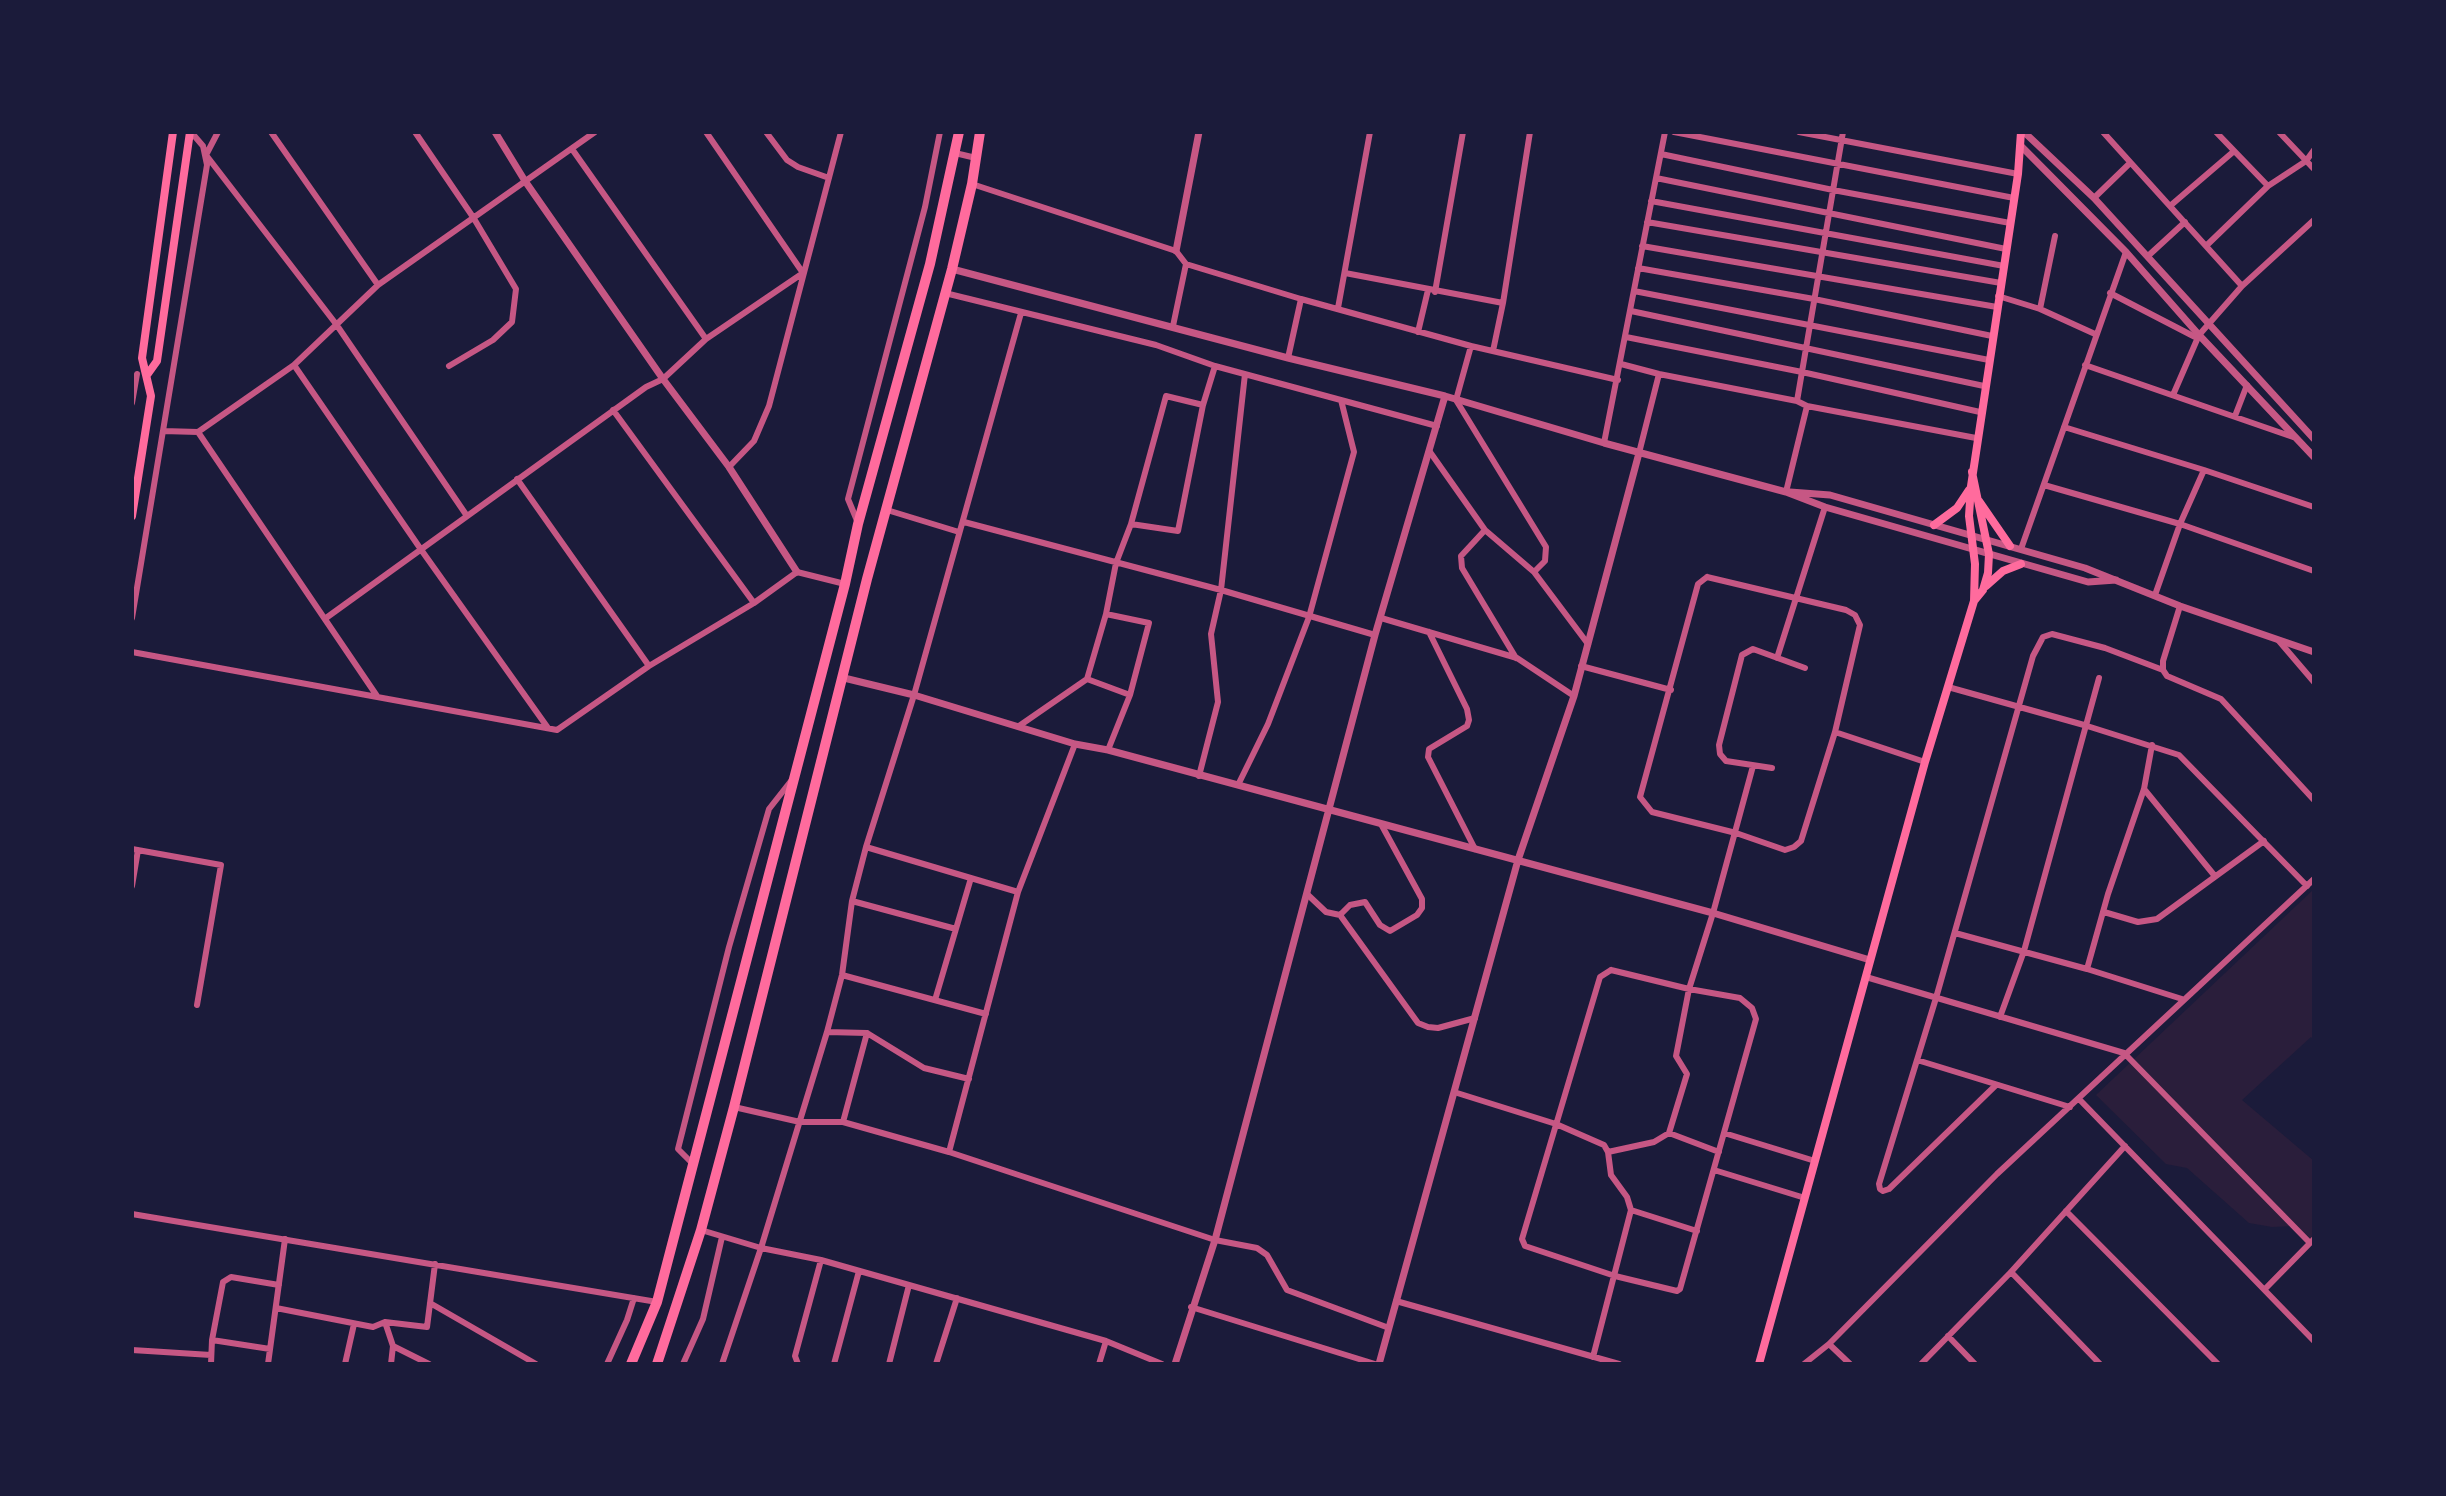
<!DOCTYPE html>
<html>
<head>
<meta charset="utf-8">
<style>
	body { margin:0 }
	#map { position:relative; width:2446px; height:1496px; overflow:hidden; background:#1b1b3a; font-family:"Fira Sans",sans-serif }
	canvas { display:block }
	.frame { position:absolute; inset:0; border:134px solid #1b1b3a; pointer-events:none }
</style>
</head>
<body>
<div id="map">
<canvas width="2446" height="1496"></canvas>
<div class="frame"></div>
</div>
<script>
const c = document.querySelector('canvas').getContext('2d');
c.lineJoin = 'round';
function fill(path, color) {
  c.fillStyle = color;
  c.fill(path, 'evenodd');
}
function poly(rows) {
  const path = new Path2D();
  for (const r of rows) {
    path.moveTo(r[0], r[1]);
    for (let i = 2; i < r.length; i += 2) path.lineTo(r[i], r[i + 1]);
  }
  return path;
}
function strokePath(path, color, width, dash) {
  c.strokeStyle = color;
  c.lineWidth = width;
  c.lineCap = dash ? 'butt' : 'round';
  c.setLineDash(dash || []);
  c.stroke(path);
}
const green = poly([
	[2314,889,2314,1040,2311,1037,2242,1100,2314,1161,2314,1244,2295,1226,2272,1227,2249,1223,2187,1168,2166,1164,2096,1095]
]);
const minor = poly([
	[218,132,206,155,336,324,467,516],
	[271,132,378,285],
	[415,132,473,217,516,289,512,322,493,340,449,366],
	[766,132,787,160,798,167,829,178],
	[1674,132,2014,198],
	[1799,132,2018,174],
	[2103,132,2242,286],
	[2216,132,2268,186],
	[2279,132,2314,169],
	[572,149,706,339],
	[955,153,976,158],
	[1661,154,1833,190,2010,223],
	[1656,178,2006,249],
	[972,184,1176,251,1186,264,1301,299,1471,346,1618,380],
	[2094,198,2130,163],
	[1651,201,2004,266],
	[2170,206,2233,152],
	[1647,222,2001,283],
	[1642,246,1997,307],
	[2206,246,2268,186,2306,161,2314,150],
	[2148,256,2185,222],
	[1638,268,1814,299,1992,336],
	[1345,273,1503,303],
	[1634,291,1989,360],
	[1435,292,1463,132],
	[945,293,1156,345,1215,366,1437,426],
	[2110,293,2197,338],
	[1998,296,2040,309,2095,334],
	[1338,308,1370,132],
	[2040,309,2055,236],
	[1631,311,1984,386],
	[1173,326,1186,264],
	[1418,332,1428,290],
	[1626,337,1802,372,1980,412],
	[1471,346,1456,400,1546,547,1545,561,1534,572],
	[1493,351,1503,303,1530,132],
	[1288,358,1301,299],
	[1621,364,1659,374,1797,401,1807,406,1976,438],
	[294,365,422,551,548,728],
	[2085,365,2293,437],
	[2173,395,2199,335,2242,286,2314,220],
	[1797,401,1843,132],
	[132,403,137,374],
	[613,410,754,603],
	[2235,416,2247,385],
	[2064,427,2204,470,2314,507],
	[163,431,198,432,294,365,378,285,595,132],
	[198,432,377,696],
	[1604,443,1665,132],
	[1430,452,1485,530,1534,572,1588,644],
	[1639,453,1659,374],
	[729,467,754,441,769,406,841,132],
	[517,479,649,666],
	[2044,485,2180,524,2314,571],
	[1786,492,1807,406],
	[887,510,959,532],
	[964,522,1221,590,1375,635],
	[858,523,848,499,925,207,940,132],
	[1131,524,1178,531,1203,405,1215,366],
	[1485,530,1461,556,1462,568,1516,658],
	[2021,549,2126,252],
	[1707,577,1846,610,1855,615,1860,625,1835,732,1801,841,1794,847,1785,850,1736,833,1652,812,1640,797,1698,584,1707,577],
	[2155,595,2180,524,2204,470],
	[2180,606,2163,661,2163,670,2167,676,2221,699,2314,800],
	[1106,614,1149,623,1130,695,1108,750],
	[132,618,207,165,203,146,191,132],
	[326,618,646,387,663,379,706,339,803,273,706,132],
	[1381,618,1517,658,1574,696],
	[1429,632,1467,709,1469,720,1467,726,1429,749,1428,757,1475,849],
	[2279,641,2314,682],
	[132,652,557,730,649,666,754,603,797,572,845,584],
	[1777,658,1825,507],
	[1581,666,1671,690],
	[1948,687,2084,725,2179,755,2307,886],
	[1130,695,1087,679,1106,614,1116,563,1131,524,1166,396,1203,405],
	[1019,726,1087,679],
	[1835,732,1925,762],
	[1772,768,1726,761,1720,754,1719,745,1742,655,1753,649,1805,668],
	[1199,776,1218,702,1211,634,1221,590,1245,374],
	[1238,785,1268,724,1309,617,1354,452,1341,400],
	[2144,789,2214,875],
	[866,847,1018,892],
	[132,849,221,865,197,1005],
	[132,886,138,850],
	[1307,894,1326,912,1340,915,1418,1023,1428,1027,1438,1028,1475,1018],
	[852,901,956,929],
	[2104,912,2138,922,2157,919,2264,841],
	[1340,915,1350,905,1365,902,1380,925,1390,931,1417,915,1422,908,1422,899,1381,824],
	[1955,933,2087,969,2182,999],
	[2087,969,2108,894,2144,789,2152,745],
	[1611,970,1689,989,1740,998,1752,1008,1756,1019,1680,1289,1677,1291,1615,1276,1525,1246,1522,1239,1600,977,1611,970],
	[842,975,986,1014],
	[1866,977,2124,1053,2310,1243],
	[935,1000,971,878],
	[2000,1017,2024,951,2099,678],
	[827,1032,867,1033,924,1068,969,1079],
	[1917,1060,2070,1107],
	[1996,1085,1889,1189,1883,1191,1880,1189,1879,1184,1936,998,2033,656,2043,637,2052,634,2105,648,2163,670],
	[1454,1092,1556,1124,1604,1145,1608,1152,1611,1175,1627,1197,1631,1210,1593,1357],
	[2079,1099,2314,1341],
	[734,1107,800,1122,843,1122,949,1152,1215,1240,1257,1248,1267,1255,1287,1290,1389,1328],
	[843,1122,867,1033],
	[1669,1133,1719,1152],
	[1724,1133,1815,1161],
	[949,1152,1018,892,1075,744],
	[1608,1152,1654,1142,1669,1133,1687,1074,1676,1056,1689,989,1713,913,1753,766],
	[693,1164,678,1149,729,947,769,809,791,781],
	[1714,1170,1805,1198],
	[1631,1210,1697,1231],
	[2066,1211,2218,1364],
	[132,1214,657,1302],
	[701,1230,761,1248,821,1260,1106,1341,1162,1364],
	[2011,1272,2100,1364],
	[2265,1289,2314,1239],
	[1396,1301,1619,1364],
	[430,1303,536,1364],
	[1191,1307,1375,1364],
	[276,1308,373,1327,385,1322,427,1327,435,1264],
	[385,1322,393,1346,391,1364],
	[1948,1336,1975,1364],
	[212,1340,270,1349],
	[1829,1344,1850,1364],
	[393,1346,429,1364],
	[132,1350,211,1355],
	[211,1364,212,1340,223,1282,231,1277,279,1285],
	[268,1364,285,1239],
	[345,1364,354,1324],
	[607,1364,627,1320,634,1298],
	[683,1364,703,1319,722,1237],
	[722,1364,761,1248,827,1032,842,975,852,901,866,847,914,695,1021,313],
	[798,1364,795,1356,821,1260],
	[834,1364,859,1271],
	[889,1364,909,1285],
	[936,1364,957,1298],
	[1099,1364,1106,1341],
	[1804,1364,1829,1344,1997,1174,2314,879],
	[1921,1364,2011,1272,2125,1146]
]);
const tertiary = poly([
	[495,132,525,181,663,379,729,467,797,572],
	[2024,132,2094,198,2314,439],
	[2021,146,2126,252,2199,335,2314,457],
	[1176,251,1199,132],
	[952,269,1288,358,1445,396,1604,443,1786,492,1825,507,2088,582,2116,580],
	[1790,492,1830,495,2085,568,2180,606,2314,652],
	[844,678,914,695,1075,744,1108,750,1713,913,1870,960],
	[1175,1364,1215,1240,1375,635,1445,396],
	[1379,1364,1518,860,1574,696,1639,453]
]);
const secondary = poly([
	[147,375,157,361,190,132],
	[1979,501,2010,546],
	[132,516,151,396,142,358,173,132],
	[1934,525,1957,508,1969,490],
	[1986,586,2003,571,2021,564],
	[1974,601,1975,564,1969,516,1971,486,2018,174,2021,132],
	[1759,1364,1925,762,1974,601,1983,590,1988,573,1989,554,1972,472]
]);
const trunk = poly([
	[631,1364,657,1302,845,584,858,524,930,264,959,132],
	[657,1364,701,1230,734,1107,867,579,952,269,972,184,980,132]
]);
fill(green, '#2a1e3b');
strokePath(minor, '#c65784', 6);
strokePath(tertiary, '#c65784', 7);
strokePath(secondary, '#ff6b9d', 8);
strokePath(trunk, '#ff6b9d', 10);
</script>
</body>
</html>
